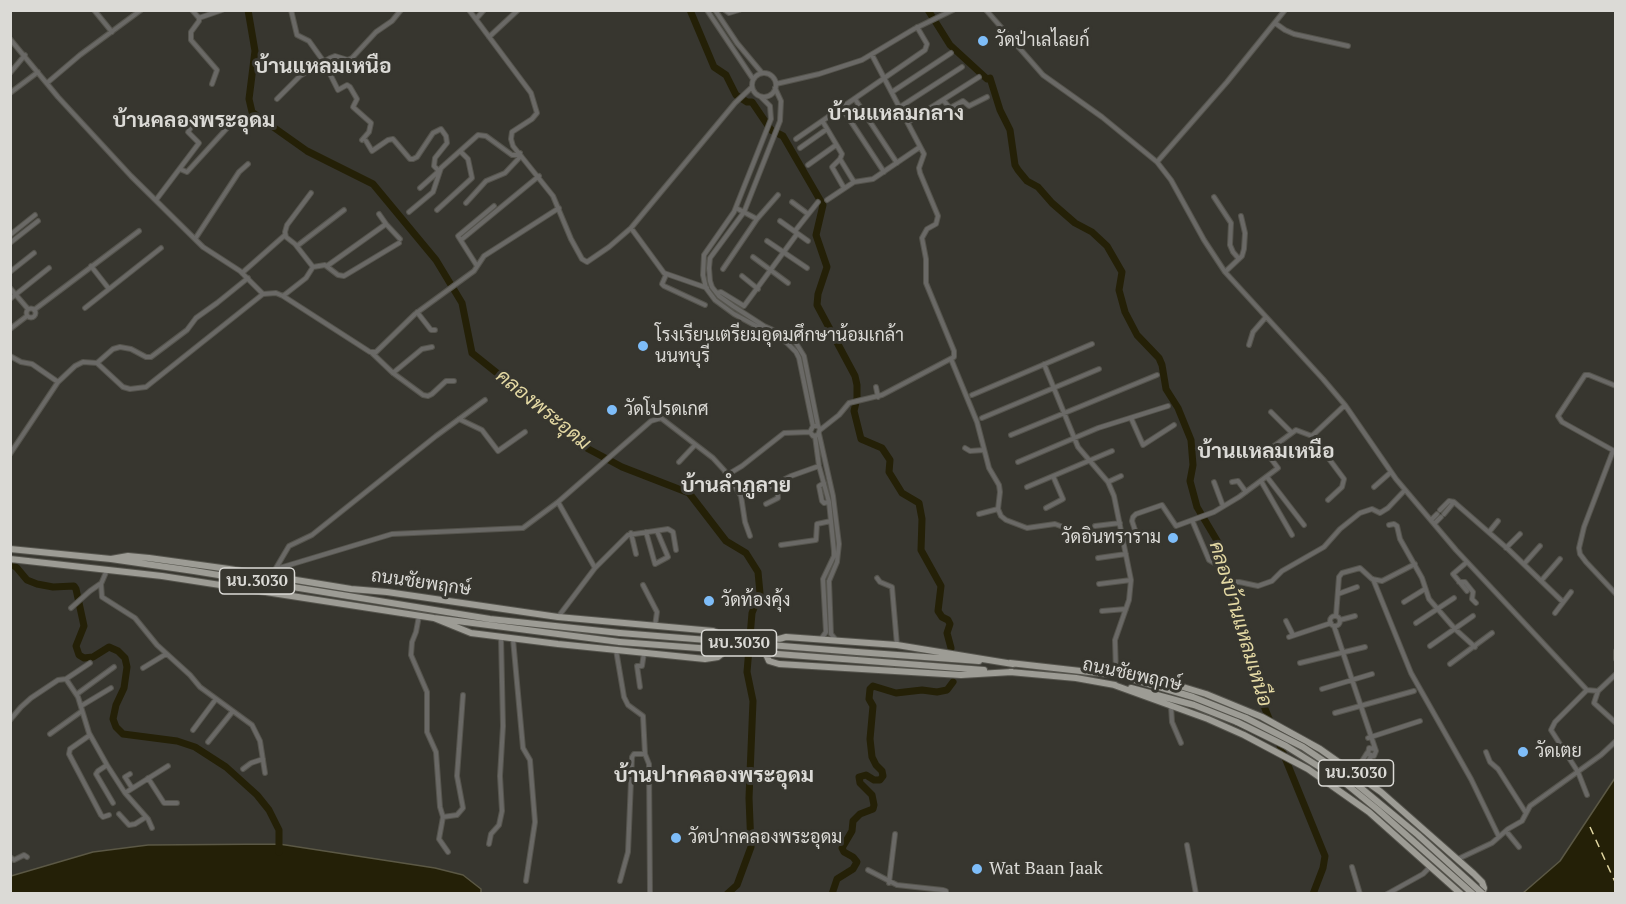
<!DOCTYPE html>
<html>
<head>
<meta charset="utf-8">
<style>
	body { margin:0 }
	#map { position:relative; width:1626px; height:904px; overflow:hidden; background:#37362f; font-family:"PT Serif",serif }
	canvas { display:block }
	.frame { position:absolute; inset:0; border:12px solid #dbdad6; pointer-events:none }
</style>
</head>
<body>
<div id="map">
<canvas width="1626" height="904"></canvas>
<div class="frame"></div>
</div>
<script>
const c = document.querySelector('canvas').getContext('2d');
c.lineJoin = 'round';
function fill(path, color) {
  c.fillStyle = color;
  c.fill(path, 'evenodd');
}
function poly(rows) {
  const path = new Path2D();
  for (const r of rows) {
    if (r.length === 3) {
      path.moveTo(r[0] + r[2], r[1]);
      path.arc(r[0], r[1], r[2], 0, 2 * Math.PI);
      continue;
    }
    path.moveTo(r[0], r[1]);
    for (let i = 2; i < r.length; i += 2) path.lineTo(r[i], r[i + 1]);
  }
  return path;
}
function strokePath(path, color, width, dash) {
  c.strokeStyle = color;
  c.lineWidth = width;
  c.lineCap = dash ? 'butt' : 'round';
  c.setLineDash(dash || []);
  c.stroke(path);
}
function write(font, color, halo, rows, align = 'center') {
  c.font = font + ' "PT Serif",Sarabun,serif';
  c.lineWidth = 6;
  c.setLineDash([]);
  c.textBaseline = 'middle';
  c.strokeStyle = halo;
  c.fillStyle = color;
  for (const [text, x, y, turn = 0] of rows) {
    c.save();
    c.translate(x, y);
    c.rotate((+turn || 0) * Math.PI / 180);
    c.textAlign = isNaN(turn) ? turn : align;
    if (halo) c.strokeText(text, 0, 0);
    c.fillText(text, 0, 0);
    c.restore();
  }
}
const water = poly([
	[1615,778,1615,893,1523,893,1560,861,1615,778],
	[279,844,435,868,463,875,481,889,481,893,11,893,11,876,93,852,148,845,279,844]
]);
const river = poly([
	[248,10,255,51,249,99,252,112,307,151,373,184,436,260,462,303,472,353,532,401,581,445,622,467,689,493,726,541,746,553,758,572,760,593,752,613,747,672,753,701,749,798,751,847,737,885,727,894],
	[690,10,714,67,726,75,736,95,747,102,752,102,771,130,783,136,823,205,816,235,827,267,818,294,817,305,855,376,857,385,857,398,854,411,861,439,882,448,890,460,889,472,902,493,919,503,922,519,921,550,941,586,938,611,942,617,948,620,950,624,947,633,951,648],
	[928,10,950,45,987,79,990,78,1000,110,1010,130,1015,165,1018,170,1027,181,1038,187,1052,203,1075,223,1092,232,1107,246,1122,272,1119,290,1125,312,1137,335,1159,358,1162,365,1166,389,1178,408,1191,440,1193,465,1190,481,1197,507,1219,544,1257,689,1325,856,1323,868,1313,894],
	[10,563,17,568,27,580,37,584,53,587,74,586,76,589,84,626,76,646,79,655,84,658,93,657,109,647,118,651,125,658,127,667,124,688,116,705,113,719,116,727,123,734,177,741,195,747,226,767,257,795,269,810,279,830,279,852],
	[832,894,837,879,853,869,857,862,853,857,844,852,842,848,852,831,853,821,860,814,873,809,874,805,872,795,860,783,859,777,866,775,874,780,880,780,883,776,882,771,876,765,872,757,870,739,873,706,869,699,870,689,873,686,896,693,922,690,937,692,947,690,953,682]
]);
const ferry = poly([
	[1590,827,1616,884]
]);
const street = poly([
	[94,10,112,32],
	[192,10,199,18,199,21,191,32,191,40,217,70,212,84],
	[291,10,297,35,309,41,324,62,338,90,347,85,350,87,357,99,353,107,371,123,369,132,362,140],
	[469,10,531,93,537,113,532,119,512,132,511,139,513,146,553,196,571,239,582,259,587,262,609,247,631,228,735,103,752,87],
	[707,10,753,79],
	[715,10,737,43,762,73],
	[725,10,729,13,739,10],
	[986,10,1043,75,1102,117,1157,162,1171,180,1204,240,1225,272,1323,379,1345,405,1396,479,1456,550,1587,690,1555,722,1551,730,1578,772,1587,795],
	[199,18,222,10],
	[476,19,484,10],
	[1275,23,1285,30,1294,34,1348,46],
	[489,37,518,10],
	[10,39,58,97,131,176,203,247,240,271,263,294],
	[764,85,12],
	[10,73,25,55],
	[47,83,80,55,141,10],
	[776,84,819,74,862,60,914,29,953,10],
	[775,88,781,101,780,121,744,212,710,258,709,268,710,281,712,287,719,296,733,306,764,326,791,338,796,343,804,356,818,426],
	[892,92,951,53],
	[10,93,38,72],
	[761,97,770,106,771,119,734,212,704,255,703,275,706,288,715,300,734,314,786,342,796,352,799,358,813,426,810,432,813,436,818,435,820,429,818,426,813,426],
	[277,99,300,76,330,58,335,56,348,60,352,58,376,32,392,21,401,10],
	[855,99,897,163],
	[943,100,950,108,963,101,969,106,987,97],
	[900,107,962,67],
	[842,108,884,172],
	[823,122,842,154,840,159,854,182],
	[908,122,979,77],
	[796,139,925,50,927,44,917,27],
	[366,141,372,151,388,140,393,139,410,159,413,159,417,157,433,133,441,129,446,136,447,143,435,158,434,166,439,171,420,188],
	[800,148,827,129],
	[840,159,832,167,844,188],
	[1157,162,1227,82,1285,10],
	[808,165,836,145],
	[180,169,187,172,229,126],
	[1214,197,1231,223,1230,245,1233,252,1239,259],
	[156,200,199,143,188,132,197,118],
	[827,200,854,182,873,179,920,147],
	[792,202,808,214],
	[466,203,486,181,505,173,521,156],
	[736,208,757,219],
	[437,210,472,178,468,159,461,152],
	[409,212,433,192,441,168,478,135,486,136,512,155,519,155,520,153],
	[780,221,808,241],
	[386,224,400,239],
	[631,228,664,273,707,288],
	[795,231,818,202],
	[10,235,35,215],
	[195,239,239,172,248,164],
	[461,240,539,176],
	[767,241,807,268],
	[10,243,38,221],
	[297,246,344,210],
	[753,257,788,283],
	[91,266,109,289],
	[327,266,386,224,379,214],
	[477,266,458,236,494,206],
	[313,267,325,265,338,275,344,276,399,243],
	[723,269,757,219,778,195],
	[10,272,34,253],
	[1225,272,1242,256,1244,249,1245,233,1241,216],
	[242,273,285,235],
	[666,275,662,284,664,286,705,305],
	[742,276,758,289],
	[10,288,28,309],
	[717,293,721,292,744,306,797,234],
	[283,296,306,278,313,267,295,244,286,237,285,232,287,225,311,193],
	[10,299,49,268],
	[85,308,161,248],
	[31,313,4.5],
	[34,310,139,231],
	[417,312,431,330,435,330],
	[10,329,27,316],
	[1249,345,1253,332,1266,317],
	[372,353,393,373,423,395,428,396,432,394,446,381,454,381],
	[10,356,21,362,32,364,58,382],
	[951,359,977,422,989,468,999,485,1000,492,998,509,1001,516,1006,520,1027,528,1055,524,1063,527,1087,541,1096,542,1136,533,1132,521,1133,517,1136,514,1162,505,1176,526,1214,512,1239,497,1278,468,1269,456,1270,449,1296,430,1312,436,1345,405],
	[97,363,113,349,120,347,131,349,146,357,151,357,187,330,196,318,217,303,248,278],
	[1044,364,1078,447,1108,482,1114,496,1131,580,1129,600,1115,640,1116,673],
	[393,373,422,349,432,347],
	[1616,386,1589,375,1585,375,1558,416,1562,422,1616,452],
	[876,387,878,397],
	[972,395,1092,344],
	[1271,412,1291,432],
	[982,418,1099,369],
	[1131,418,1143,445,1174,425],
	[459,419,482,430,498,451,525,432],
	[820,430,839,415,849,403,882,395,954,357,954,351,926,283,926,259,922,238,927,229,936,224,938,216,920,173,919,168,924,154,872,55],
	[819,434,833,496,839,544,837,562,829,581,831,634,836,640],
	[1011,435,1157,375],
	[815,436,819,466,829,502,834,551,834,556,823,579,826,632,821,639],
	[1312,436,1344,479,1342,487,1328,500],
	[965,448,970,451,984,450],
	[1613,451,1584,527,1579,548,1580,554,1586,562,1616,594],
	[10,454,58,382,75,366,83,362,97,363,123,387,130,389,146,387,263,294,276,293,283,296,370,352,376,352,415,314,474,271,484,256,559,208],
	[679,462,695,445],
	[1018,462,1098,428,1168,406],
	[727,475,742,466,784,433,810,432],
	[1267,477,1304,525],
	[1261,481,1292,535],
	[1108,482,1121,476],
	[1214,482,1223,506],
	[1232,482,1238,481,1246,492],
	[824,483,819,486,822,501,824,503,829,502],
	[1027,487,1112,451],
	[1374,487,1391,472],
	[768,488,791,476,819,466],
	[558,502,595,568],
	[766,504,778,498,777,484],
	[1046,508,1063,499,1053,476],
	[1440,510,1449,501,1454,502,1509,550,1563,602],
	[979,514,998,509],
	[1444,514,1454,502],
	[1192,520,1209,560,1220,566,1227,582,1239,582,1258,586,1272,581,1282,571,1324,547,1340,529,1360,513,1372,509,1380,513,1388,508,1405,490],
	[1431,520,1437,514],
	[1434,524,1441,517],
	[1389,525,1394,524,1397,526,1400,539,1422,578,1429,599,1455,629,1475,647],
	[1095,526,1120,523],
	[646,532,655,564,668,557,657,531],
	[1489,532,1498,521],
	[631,533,636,554],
	[781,545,816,540,817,524,831,521],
	[1506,548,1520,534],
	[1098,558,1126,554],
	[1524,564,1540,546],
	[276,568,289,546,312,535,436,436,485,400],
	[107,570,101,584,102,597,135,618,157,645,190,675,200,687,252,725,260,741,265,773],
	[273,576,276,569,392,534,523,528,558,502,651,421,661,418,713,458,724,470,741,496,745,522,750,536],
	[877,578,880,582,892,587,897,645],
	[1373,579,1411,673,1471,779,1499,837],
	[1541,581,1560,559],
	[1459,582,1465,582,1473,592,1472,599,1476,603],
	[1099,584,1131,580],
	[643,585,657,612,655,626],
	[1467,591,1453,574,1467,562],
	[1338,594,1357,587],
	[1404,602,1425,589],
	[71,608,90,591,100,584],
	[1102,611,1126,609],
	[1555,613,1571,592],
	[419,616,416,632,412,642,411,655,427,692,427,732,436,752,440,807,443,817,439,839,448,852],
	[1336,616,1339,577,1342,573,1360,568,1372,579,1382,581,1415,564],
	[1335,621,5],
	[558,617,595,568,628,535,668,529,673,532,676,550],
	[1340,620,1355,616],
	[1286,621,1293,635],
	[1416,623,1454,598],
	[1334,626,1376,751,1374,756,1368,754,1369,748,1375,749],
	[1289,637,1331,623],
	[513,639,523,748,530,760,535,822,526,881],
	[1430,646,1473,616],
	[616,650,624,697,628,705,643,716,645,754,649,764,650,894],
	[1616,651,1616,659],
	[1300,663,1365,647],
	[1450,664,1492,633],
	[143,668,166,654],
	[66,679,90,663],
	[640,687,637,666,642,666,644,653],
	[1322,689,1372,674],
	[1587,690,1598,691,1616,674],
	[1598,691,1594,703,1616,723],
	[77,694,114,667],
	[81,706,111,688],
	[1171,706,1172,722,1181,743],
	[1335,713,1414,691],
	[10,720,21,707,31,698,58,680,66,679,78,697,89,733,107,765,125,793,148,819,152,828],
	[193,730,216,699],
	[50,734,82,711],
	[90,735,70,749,69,754,101,815,103,817,109,815],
	[1368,738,1420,721],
	[208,742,233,711],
	[1486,752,1490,762,1498,769,1526,813],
	[107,765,98,771,96,774,113,803],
	[243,769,251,763,263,759],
	[1355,772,1367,753],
	[130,774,125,777,132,788],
	[1358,775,1371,757],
	[148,778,164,803,177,803],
	[125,793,168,766],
	[119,814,129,825,135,824,146,817],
	[443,817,457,815,463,808,457,776,463,695],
	[1506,831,1519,847],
	[489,844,491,834,499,825,502,811,500,776,503,726,501,637],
	[1187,845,1196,894],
	[10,857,14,860,24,855,27,857],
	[1458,859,1492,843,1508,829,1522,821,1530,806,1601,755,1616,741],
	[1352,867,1360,894],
	[868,870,897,885,943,890,946,891,946,894],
	[620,881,628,852,632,757,634,754,645,754],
	[889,883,895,834],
	[1387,894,1423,874,1430,867]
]);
const primary = poly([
	[10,549,111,559,194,571,490,619,620,633],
	[10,559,162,576,434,618,620,642],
	[111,559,128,556,149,558,229,569,351,589,387,592,558,617,713,631,720,634,726,646,723,653,718,657,705,659,558,644,471,633,434,618],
	[857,652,979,661],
	[856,660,984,670],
	[1010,663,1107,674],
	[1010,672,1076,678,1115,685],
	[1012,672,961,675,779,664,769,661,765,652,767,645,772,641,786,637,897,645,1013,664],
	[1106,673,1116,673,1160,680,1206,694,1262,717,1320,749,1381,792,1474,874,1482,882,1484,888,1482,894],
	[1135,680,1193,697,1246,718],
	[1114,685,1208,719,1244,735,1308,769,1369,812,1461,894],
	[1131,688,1194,705,1237,722]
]);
const primaryBridge = poly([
	[620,633,857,652],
	[620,642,856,660],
	[1246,718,1303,747,1349,778,1418,835,1483,894],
	[1237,722,1286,746,1345,783,1378,810,1473,894]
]);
const markers = [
	[983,41,6,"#7ebdf9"],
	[643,346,6,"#7ebdf9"],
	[612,410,6,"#7ebdf9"],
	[1173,538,6,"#7ebdf9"],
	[709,601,6,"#7ebdf9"],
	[1523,752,6,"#7ebdf9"],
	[676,838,6,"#7ebdf9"],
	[977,869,6,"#7ebdf9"]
];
const shields = [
	[257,581,75],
	[739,643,75],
	[1356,773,75]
];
const shieldNames = [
	["นบ.3030",257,581],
	["นบ.3030",739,643],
	["นบ.3030",1356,773]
];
const poiNames = [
	["วัดป่าเลไลยก์",995,41],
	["โรงเรียนเตรียมอุดมศึกษาน้อมเกล้า",655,336],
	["นนทบุรี",655,357],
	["วัดโปรดเกศ",624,410],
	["วัดอินทราราม",1161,538,"right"],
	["วัดท้องคุ้ง",721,601],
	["วัดเตย",1535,752],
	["วัดปากคลองพระอุดม",688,838],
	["Wat Baan Jaak",989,869]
];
const streetNames = [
	["ถนนชัยพฤกษ์",421,583,8],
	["ถนนชัยพฤกษ์",1132,675,12]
];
const waterNames = [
	["คลองพระอุดม",543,410,39],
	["คลองบ้านแหลมเหนือ",1240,624,73]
];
const quarterNames = [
	["บ้านแหลมเหนือ",323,67],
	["บ้านแหลมกลาง",896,114],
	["บ้านคลองพระอุดม",194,121],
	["บ้านแหลมเหนือ",1266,452],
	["บ้านลำภูลาย",736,486],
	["บ้านปากคลองพระอุดม",714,776]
];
fill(water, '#242007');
strokePath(water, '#5b5845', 1.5);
strokePath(river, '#242007', 7);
strokePath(ferry, '#e3d8a3', 1.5, [8, 6]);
strokePath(street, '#55544d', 6);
strokePath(primary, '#55544d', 8);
strokePath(street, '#6a6966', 4);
strokePath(primary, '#9d9c95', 6);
strokePath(primaryBridge, '#55544d', 8, []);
strokePath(primaryBridge, '#9d9c95', 6);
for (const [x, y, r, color] of markers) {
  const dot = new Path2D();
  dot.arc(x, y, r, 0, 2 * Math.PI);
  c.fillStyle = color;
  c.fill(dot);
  strokePath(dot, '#37362f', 2);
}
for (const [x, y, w] of shields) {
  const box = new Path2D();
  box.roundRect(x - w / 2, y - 13, w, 26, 4.5);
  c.fillStyle = '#37362f';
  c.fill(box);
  strokePath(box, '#dbdad6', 1.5);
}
write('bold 16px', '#dbdad6', null, shieldNames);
write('18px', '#dbdad6', '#37362f', poiNames, 'left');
write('18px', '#dbdad6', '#37362f', streetNames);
write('italic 20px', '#e3d8a3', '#37362f', waterNames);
write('bold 21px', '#dbdad6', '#37362f', quarterNames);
</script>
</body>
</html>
